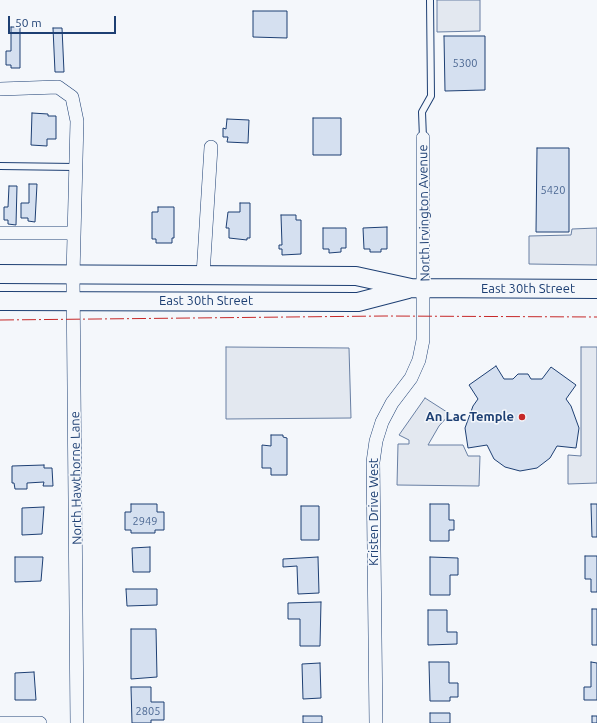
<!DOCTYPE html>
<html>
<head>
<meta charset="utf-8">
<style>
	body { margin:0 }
	#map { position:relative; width:597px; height:723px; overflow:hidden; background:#f4f7fb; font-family:Ubuntu,sans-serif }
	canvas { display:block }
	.scale { position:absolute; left:8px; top:16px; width:108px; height:18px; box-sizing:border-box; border:2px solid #1d3f73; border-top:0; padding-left:5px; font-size:12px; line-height:14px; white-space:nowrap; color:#1d3f73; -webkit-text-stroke:3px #f4f7fb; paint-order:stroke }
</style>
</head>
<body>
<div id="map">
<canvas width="597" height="723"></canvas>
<div class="scale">50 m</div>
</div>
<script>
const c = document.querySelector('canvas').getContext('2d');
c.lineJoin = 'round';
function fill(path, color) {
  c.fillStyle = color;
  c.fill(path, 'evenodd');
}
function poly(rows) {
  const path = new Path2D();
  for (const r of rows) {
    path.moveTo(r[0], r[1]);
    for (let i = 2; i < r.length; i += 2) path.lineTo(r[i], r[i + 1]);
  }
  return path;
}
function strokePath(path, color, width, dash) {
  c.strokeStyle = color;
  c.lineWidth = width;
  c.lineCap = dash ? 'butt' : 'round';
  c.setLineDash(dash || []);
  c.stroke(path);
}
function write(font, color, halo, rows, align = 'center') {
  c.font = font + ' Ubuntu,sans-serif';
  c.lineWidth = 3;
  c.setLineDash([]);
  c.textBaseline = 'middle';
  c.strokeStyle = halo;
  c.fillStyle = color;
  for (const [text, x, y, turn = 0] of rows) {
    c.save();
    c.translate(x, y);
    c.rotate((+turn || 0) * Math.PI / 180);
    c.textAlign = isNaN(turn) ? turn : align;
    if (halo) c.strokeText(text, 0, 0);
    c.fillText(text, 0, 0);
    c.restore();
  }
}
const parking = poly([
	[437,0,480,0,480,31,437,32,437,0],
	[597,228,597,265,529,264,529,236,571,235,572,229,597,228],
	[226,347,349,348,351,418,226,419,226,347],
	[581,347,597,347,597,483,568,484,568,455,581,456,581,347],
	[425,398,450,414,439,426,428,445,463,445,468,456,480,456,479,486,397,485,398,444,409,444,409,440,399,435,425,398]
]);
const building = poly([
	[253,11,287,11,287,38,253,37,253,11],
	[11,27,20,27,20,68,11,68,11,65,6,65,6,51,11,51,11,27],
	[53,28,62,28,64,72,55,72,53,28],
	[444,36,485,36,485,90,445,91,444,36],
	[32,113,48,114,48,116,56,116,56,139,47,139,47,146,31,145,32,113],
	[313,118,341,118,341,155,313,155,313,118],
	[227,119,249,120,248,143,227,142,228,137,223,137,223,128,226,129,227,119],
	[537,148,569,148,569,232,536,232,537,148],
	[29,184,37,184,35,222,28,221,28,218,21,218,21,203,29,203,29,184],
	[9,186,17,186,16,225,8,224,8,220,4,220,4,207,8,207,9,186],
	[240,203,250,203,250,238,247,238,247,240,229,238,229,228,226,228,228,212,240,212,240,203],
	[158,207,174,207,174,238,172,238,172,243,156,243,156,239,152,239,152,212,158,212,158,207],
	[281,215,296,215,296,220,301,220,301,254,282,255,282,249,279,249,279,245,282,245,281,215],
	[387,227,387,249,381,249,381,252,370,252,370,249,364,249,363,228,387,227],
	[323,228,346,228,346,248,341,248,341,252,329,253,329,249,323,249,323,228],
	[496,366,504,379,513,379,518,374,528,374,531,379,542,379,551,367,576,385,566,399,571,406,579,428,576,448,557,446,550,458,537,468,520,471,505,467,494,459,487,445,468,448,465,428,473,406,478,399,469,385,496,366],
	[271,435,283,435,283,437,287,438,287,475,271,475,271,468,262,468,262,445,271,446,271,435],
	[44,465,44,468,52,468,53,486,43,486,44,482,27,483,27,489,15,489,14,483,12,483,12,466,44,465],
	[131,504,157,504,157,512,164,512,164,530,155,530,155,533,131,533,131,530,125,530,125,512,131,512,131,504],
	[430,504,449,504,449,520,454,520,454,530,449,530,449,541,430,541,430,504],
	[591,504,597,504,597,537,592,537,591,504],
	[301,506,319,506,319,540,301,540,301,506],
	[44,507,42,534,22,535,22,508,44,507],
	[150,547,150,572,133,572,132,548,150,547],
	[585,556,597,556,597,592,591,592,591,579,585,579,585,556],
	[15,557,43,557,41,581,15,582,15,557],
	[318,557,319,593,298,594,297,566,283,567,283,559,318,557],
	[430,557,458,558,458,575,450,575,450,595,430,595,430,557],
	[126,589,157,589,157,605,127,606,126,589],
	[321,602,320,646,300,646,300,619,288,619,288,603,321,602],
	[592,609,597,609,597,645,592,645,592,609],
	[428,610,447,610,447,632,457,632,457,644,428,645,428,610],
	[131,629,156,629,157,677,131,679,131,629],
	[429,662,449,662,449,683,458,683,458,697,450,697,450,701,430,701,429,662],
	[591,662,597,663,597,700,584,700,584,687,591,687,591,662],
	[320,663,321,698,303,699,302,664,320,663],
	[34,672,36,700,15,700,15,673,34,672],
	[131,687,151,687,151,702,164,702,164,720,151,720,151,723,132,723,131,687],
	[430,713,450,713,450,723,430,723,430,713],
	[303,716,322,716,322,723,303,723,303,716],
	[592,716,597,716,597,723,592,723,592,716]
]);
const service = poly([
	[423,138,422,112,431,96,430,0],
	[0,166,75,167]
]);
const minor = poly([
	[0,89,58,87,72,97,77,121,73,275,77,723],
	[0,233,74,233],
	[203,275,211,147],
	[0,723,40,723],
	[376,723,373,462,376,441,382,422,392,403,411,378,419,360,423,340,423,138]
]);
const secondary = poly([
	[0,274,356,276,411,288,597,289],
	[0,301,358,302,408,289]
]);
const power = poly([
	[0,320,385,316,597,317]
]);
const markers = [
	[522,417,4,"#c62828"]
];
const numberNames = [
	["5300",465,63],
	["5420",553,190],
	["2949",145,521],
	["2805",148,711]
];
const streetNames = [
	["North Irvington Avenue",424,213,-91],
	["East 30th Street",528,289],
	["East 30th Street",206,301],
	["North Hawthorne Lane",76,478,-91],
	["Kristen Drive West",374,512,-90]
];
const poiNames = [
	["An Lac Temple",514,417]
];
fill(parking, '#e3e8f0');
strokePath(parking, '#687fa3', 1);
fill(building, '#d5e0f0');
strokePath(building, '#1d3f73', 1);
strokePath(service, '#1d3f73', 8);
strokePath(minor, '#1d3f73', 14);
strokePath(secondary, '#1d3f73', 20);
strokePath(service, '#f4f7fb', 6);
strokePath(minor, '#f4f7fb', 13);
strokePath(secondary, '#f4f7fb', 18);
strokePath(power, '#c62828', 1, [14, 3, 2, 3]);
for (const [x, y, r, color] of markers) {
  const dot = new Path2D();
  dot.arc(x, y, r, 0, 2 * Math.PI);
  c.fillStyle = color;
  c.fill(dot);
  strokePath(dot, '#f4f7fb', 1.5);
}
write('11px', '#4b6792', null, numberNames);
write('13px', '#1d3f73', '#f4f7fb', streetNames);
write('bold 13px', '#1d3f73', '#f4f7fb', poiNames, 'right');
</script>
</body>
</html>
